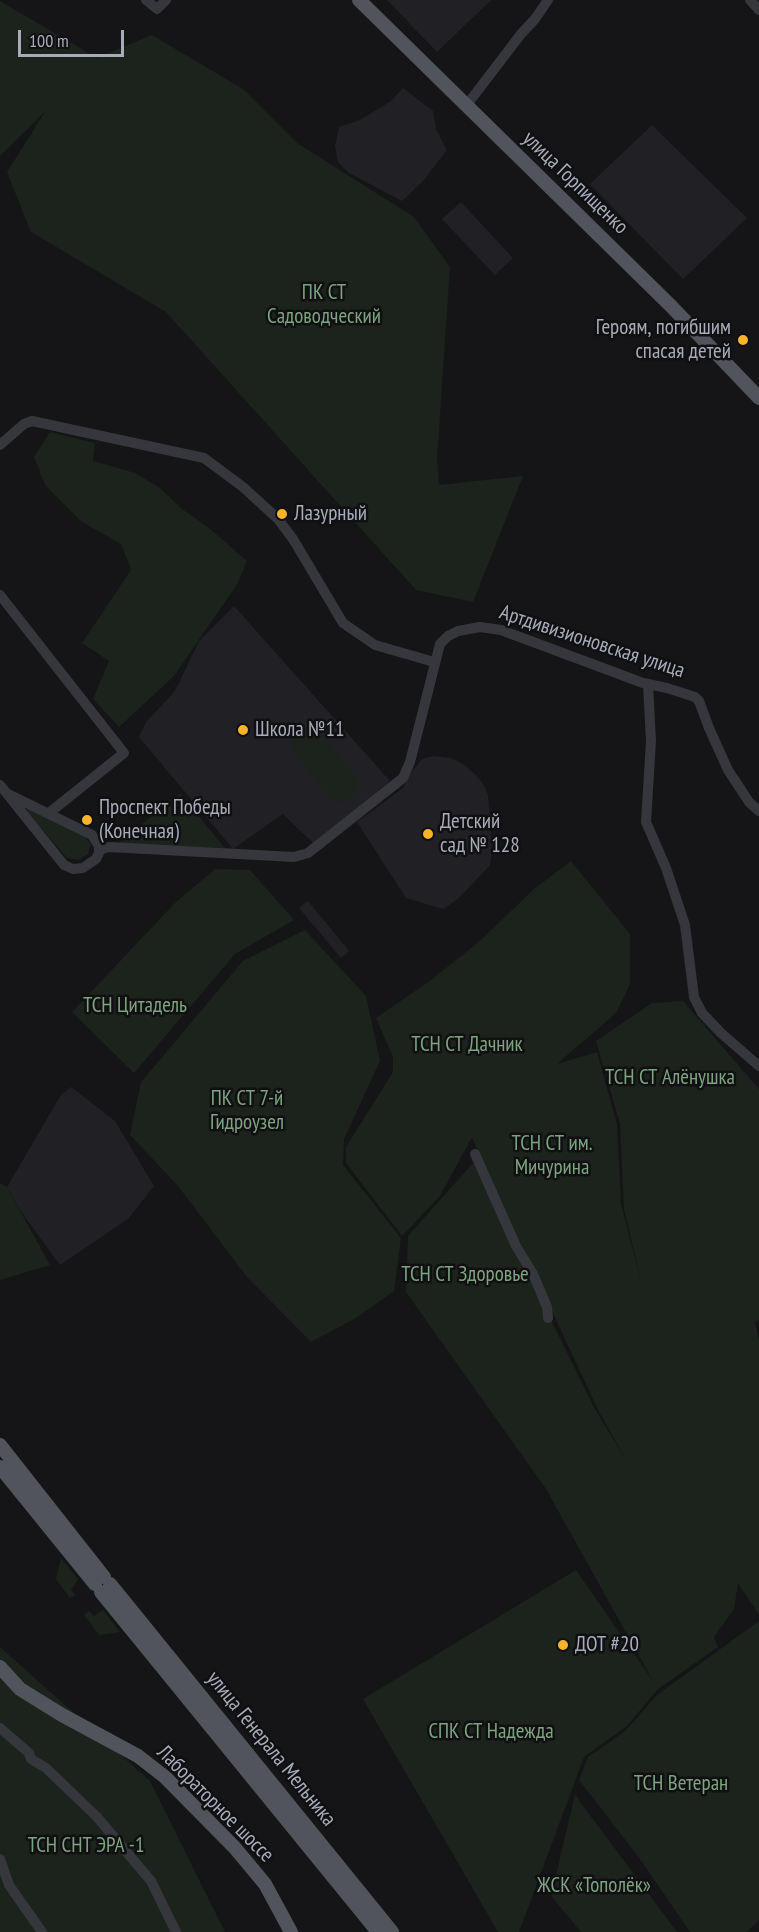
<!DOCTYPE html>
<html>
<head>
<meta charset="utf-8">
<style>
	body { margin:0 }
	#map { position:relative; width:759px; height:1932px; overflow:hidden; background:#151518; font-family:"PT Sans Narrow",sans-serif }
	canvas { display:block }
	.scale { position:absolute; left:18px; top:30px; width:106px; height:27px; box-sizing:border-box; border:3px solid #a7acb8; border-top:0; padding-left:8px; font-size:18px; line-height:21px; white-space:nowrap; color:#a7acb8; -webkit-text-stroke:4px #101013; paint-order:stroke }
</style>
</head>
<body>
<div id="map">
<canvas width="759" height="1932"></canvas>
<div class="scale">100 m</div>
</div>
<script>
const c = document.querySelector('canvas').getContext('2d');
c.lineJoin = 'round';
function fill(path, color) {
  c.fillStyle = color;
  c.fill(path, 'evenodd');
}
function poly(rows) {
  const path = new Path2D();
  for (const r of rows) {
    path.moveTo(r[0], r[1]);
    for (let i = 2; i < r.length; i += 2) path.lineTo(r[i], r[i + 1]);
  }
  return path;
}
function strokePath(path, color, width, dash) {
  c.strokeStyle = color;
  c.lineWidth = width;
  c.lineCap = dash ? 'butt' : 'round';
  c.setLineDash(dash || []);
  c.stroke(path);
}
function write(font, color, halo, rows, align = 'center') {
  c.font = font + ' "PT Sans Narrow",sans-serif';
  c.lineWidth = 5;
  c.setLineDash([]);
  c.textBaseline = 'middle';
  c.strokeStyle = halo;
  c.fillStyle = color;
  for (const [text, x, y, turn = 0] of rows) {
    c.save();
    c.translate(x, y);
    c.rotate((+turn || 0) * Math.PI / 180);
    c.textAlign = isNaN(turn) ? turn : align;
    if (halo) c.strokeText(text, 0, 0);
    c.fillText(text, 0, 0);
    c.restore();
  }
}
const built = poly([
	[387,0,491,0,437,52],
	[403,88,433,111,436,129,447,150,423,181,402,201,349,173,338,162,335,146,339,127,360,120,391,101],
	[652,125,747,218,683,279,590,184],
	[461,202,513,258,495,275,442,219],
	[234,606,390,781,315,845,283,814,233,849,139,737,146,722,175,691,199,641],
	[434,756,451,758,463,764,476,775,485,787,488,795,492,846,490,865,458,899,443,909,406,898,357,822,403,788,410,774,422,759],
	[308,901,349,951,341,958,299,908],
	[71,1087,115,1121,154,1186,128,1219,60,1265,22,1213,7,1187,61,1095]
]);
const green = poly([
	[0,1,97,58,152,35,243,89,297,143,414,217,450,267,437,459,439,485,523,476,473,602,416,590,166,312,31,232,7,172,45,112,58,99,0,156],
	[50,432,95,443,93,461,135,473,160,488,182,509,209,528,247,561,238,583,174,676,119,727,93,699,109,661,82,643,131,570,121,544,82,522,45,485,34,457],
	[305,727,316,729,358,778,358,789,352,799,338,802,330,798,291,748,291,737,296,730],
	[180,793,225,848,118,844],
	[28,809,83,835,91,844,88,854,79,860,67,858,26,811],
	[571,861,630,934,630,984,616,1013,557,1064,597,1052,617,1124,621,1204,642,1285,624,1209,620,1124,596,1041,652,1003,683,1001,759,1089,759,1320,755,1322,759,1341,759,1615,738,1583,734,1609,714,1637,718,1647,658,1689,627,1726,584,1757,519,1932,498,1932,363,1699,576,1570,653,1681,546,1489,406,1292,408,1236,473,1163,595,1409,626,1460,597,1408,535,1274,502,1209,472,1137,440,1196,402,1236,346,1163,346,1147,393,1072,393,1057,376,1018,431,980,481,940,534,889],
	[215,869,250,870,294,920,235,954,134,1073,72,1012,174,904],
	[305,930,366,996,380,1061,344,1139,343,1165,401,1238,394,1291,356,1318,311,1342,247,1277,178,1186,130,1135,141,1082,243,961],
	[0,1183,7,1187,50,1265,0,1280],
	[61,1558,78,1579,71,1590,75,1595,70,1598,56,1579],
	[103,1610,120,1632,99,1635,84,1615,89,1611,94,1616],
	[759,1621,759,1920,747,1932,690,1932,640,1859,579,1780,588,1757,624,1732,657,1695],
	[0,1647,150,1781,225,1932,0,1932],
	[575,1795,677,1932,581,1932,551,1896]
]);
const minor = poly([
	[146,0,157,9,166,0],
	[750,0,759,10],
	[466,106,521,34,535,19,548,0],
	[0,445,24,424,32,421,204,458,243,487,278,519,293,539,343,623,375,645,434,662],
	[0,595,124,753,49,813],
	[648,684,651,741,646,822,666,868,685,925,694,997,702,1013,721,1033,759,1066],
	[0,785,64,865,73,869,83,868,96,859,99,853,99,846,92,835,8,794],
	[99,850,109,847,294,857,308,853,403,778,410,762,440,644,448,636,458,631,480,627,501,630,643,683,667,688,695,697,699,701,709,728,728,770,749,802,759,811],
	[475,1154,516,1246,533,1274,547,1307,548,1318],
	[0,1728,29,1753,31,1759,46,1768,97,1817,151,1881,176,1932],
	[0,1859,9,1885,42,1932]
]);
const major = poly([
	[359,0,671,306,759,398],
	[0,1445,104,1577],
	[0,1467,95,1584],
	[110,1584,392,1932],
	[101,1592,378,1932],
	[0,1667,20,1689,62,1715,138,1756,165,1777,235,1848,265,1884,291,1932]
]);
const markers = [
	[743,340,6,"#fcb329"],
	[282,514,6,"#fcb329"],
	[243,730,6,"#fcb329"],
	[87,820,6,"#fcb329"],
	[428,834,6,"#fcb329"],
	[563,1645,6,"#fcb329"]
];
const streetNames = [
	["улица Горпищенко",575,183,44],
	["Артдивизионовская улица",592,642,18],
	["улица Генерала Мельника",271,1749,51],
	["Лабораторное шоссе",215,1804,45]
];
const parkNames = [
	["ПК СТ",324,293],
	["Садоводческий",324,317],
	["ТСН Цитадель",135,1006],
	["ТСН СТ Дачник",467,1045],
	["ТСН СТ Алёнушка",670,1078],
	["ПК СТ 7-й",247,1099],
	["Гидроузел",247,1123],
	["ТСН СТ им.",552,1144],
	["Мичурина",552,1168],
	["ТСН СТ Здоровье",465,1275],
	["СПК СТ Надежда",491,1732],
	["ТСН Ветеран",681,1784],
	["ТСН СНТ ЭРА -1",86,1846],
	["ЖСК «Тополёк»",594,1886]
];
const poiNames = [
	["Героям, погибшим",731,328,"right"],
	["спасая детей",731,352,"right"],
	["Лазурный",294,514],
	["Школа №11",255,730],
	["Проспект Победы",99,808],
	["(Конечная)",99,832],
	["Детский",440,822],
	["сад № 128",440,846],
	["ДОТ #20",575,1645]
];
fill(built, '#212125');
fill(green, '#1b231c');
strokePath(minor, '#36373d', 10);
strokePath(major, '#52545c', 14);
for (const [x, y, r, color] of markers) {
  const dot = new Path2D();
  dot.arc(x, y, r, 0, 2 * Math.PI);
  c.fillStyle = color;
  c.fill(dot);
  strokePath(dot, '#101013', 2);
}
write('21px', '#a7acb8', '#101013', streetNames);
write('21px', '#7da47f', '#101013', parkNames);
write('21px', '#a7acb8', '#101013', poiNames, 'left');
</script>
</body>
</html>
